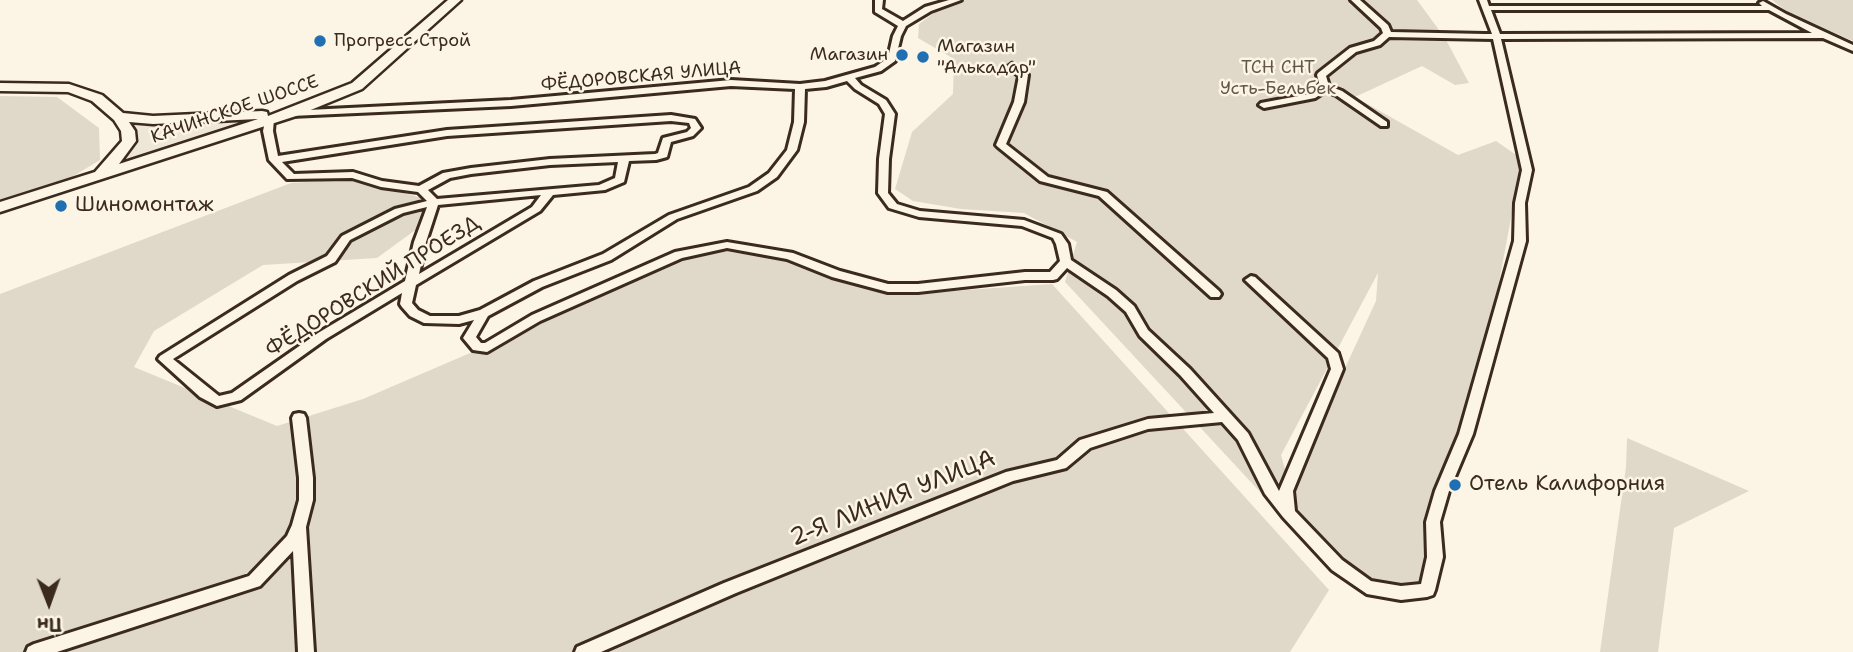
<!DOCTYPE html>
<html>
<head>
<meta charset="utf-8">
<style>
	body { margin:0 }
	#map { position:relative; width:1853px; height:652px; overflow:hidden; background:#fcf5e5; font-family:"Shantell Sans",sans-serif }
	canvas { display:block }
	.north { position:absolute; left:14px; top:568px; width:70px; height:70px; -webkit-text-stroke:5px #fcf5e5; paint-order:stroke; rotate:179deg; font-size:19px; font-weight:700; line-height:28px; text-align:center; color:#3b2a1e }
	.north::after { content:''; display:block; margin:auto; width:24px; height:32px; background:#3b2a1e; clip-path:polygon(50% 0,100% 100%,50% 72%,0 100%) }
</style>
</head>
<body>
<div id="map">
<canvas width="1853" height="652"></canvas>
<div class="north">Пн</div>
</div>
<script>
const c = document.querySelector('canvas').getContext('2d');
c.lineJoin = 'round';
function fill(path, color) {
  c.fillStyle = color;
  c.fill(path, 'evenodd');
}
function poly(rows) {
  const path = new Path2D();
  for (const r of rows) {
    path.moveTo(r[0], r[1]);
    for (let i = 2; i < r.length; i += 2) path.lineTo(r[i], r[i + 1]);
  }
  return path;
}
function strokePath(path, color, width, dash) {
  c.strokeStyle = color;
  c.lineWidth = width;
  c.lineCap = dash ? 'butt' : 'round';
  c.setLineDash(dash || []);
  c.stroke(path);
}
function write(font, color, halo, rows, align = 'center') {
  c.font = font + ' "Shantell Sans",sans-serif';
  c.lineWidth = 5;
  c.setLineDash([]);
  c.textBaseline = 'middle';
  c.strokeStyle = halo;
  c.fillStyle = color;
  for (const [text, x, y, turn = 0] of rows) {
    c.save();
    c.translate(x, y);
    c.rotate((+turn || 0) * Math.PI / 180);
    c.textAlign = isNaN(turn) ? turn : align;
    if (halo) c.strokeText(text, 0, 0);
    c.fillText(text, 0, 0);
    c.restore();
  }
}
const built = poly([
	[237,121,241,124,112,168,134,143,135,130,131,122]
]);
const green = poly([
	[965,0,1417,0,1445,38,1469,83,1455,85,1422,66,1355,97,1458,155,1496,141,1522,159,1494,309,1460,427,1429,549,1424,586,1401,589,1370,585,1301,536,1065,282,1077,242,1024,213,961,209,913,201,895,189,912,132,953,94,954,59,918,38,919,24,942,7],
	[1378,273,1376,301,1290,487,1281,455],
	[1772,0,1853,0,1853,41,1786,11],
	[0,96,57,97,99,128,100,160,67,180,0,200],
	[354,179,426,199,429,220,377,258,263,265,154,331,134,367,277,426,363,399,540,323,652,271,717,250,783,260,895,295,1052,284,1329,590,1290,652,0,652,0,294,291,183],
	[1627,438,1749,491,1674,528,1658,652,1600,652,1626,467]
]);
const street = poly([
	[875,0,883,0,882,9,903,21,925,7,949,0,961,0,931,11,906,26,901,36,895,61,881,71,855,78,861,85,886,100,895,114,889,159,888,193,897,204,920,211,1024,220,1061,234,1068,244,1071,260,1116,290,1134,306,1148,330,1190,369,1248,433,1279,491,1331,369,1328,358,1245,280,1251,276,1255,277,1338,353,1343,369,1293,491,1295,511,1342,560,1371,581,1401,586,1421,584,1427,557,1426,522,1435,491,1459,434,1514,241,1515,203,1522,170,1493,39,1389,37,1380,45,1356,52,1326,76,1329,86,1342,91,1387,122,1387,126,1381,126,1336,95,1326,91,1315,98,1264,108,1259,105,1261,103,1309,94,1320,87,1317,75,1318,73,1350,48,1374,41,1383,33,1381,28,1351,0,1360,0,1388,25,1391,32,1485,34,1492,34,1479,0,1487,0,1489,6,1762,6,1759,3,1763,1,1786,14,1853,45,1853,51,1823,38,1501,39,1532,170,1525,203,1526,241,1473,434,1449,491,1440,522,1443,557,1435,590,1433,595,1427,597,1401,600,1367,594,1332,570,1283,517,1265,494,1238,440,1222,422,1148,429,1090,448,1066,468,1013,481,736,593,601,652,575,652,577,647,724,583,1006,472,1057,460,1080,440,1148,419,1214,413,1180,375,1140,336,1126,312,1108,296,1067,268,1057,279,1053,280,1025,280,918,292,888,292,832,277,787,259,727,248,682,258,540,321,487,352,473,350,463,338,474,320,459,324,424,323,410,316,402,307,400,304,402,293,326,339,241,400,217,406,200,397,158,359,160,356,289,275,327,256,342,236,395,209,427,201,418,192,381,187,352,178,287,179,269,160,263,131,266,117,272,117,274,119,273,131,278,156,447,130,671,115,695,119,701,128,693,136,671,142,667,157,656,160,629,161,624,182,605,190,553,195,540,211,416,285,412,303,418,310,430,316,459,316,480,310,534,281,603,254,669,215,749,187,769,173,787,150,794,122,795,89,731,86,511,106,291,116,288,115,288,111,511,100,731,80,800,84,825,81,875,67,888,58,893,36,898,26,875,12,875,0],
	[1491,10,1769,10,1812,33,1500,34,1491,10],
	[847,81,855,89,879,104,885,114,879,159,878,193,889,208,919,217,1022,226,1053,238,1056,244,1060,261,1050,272,1025,272,918,284,888,284,840,271,793,253,727,242,675,252,532,315,485,343,481,343,476,337,488,316,542,287,611,260,677,219,757,191,777,177,797,150,804,122,805,89,826,87,847,81],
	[671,121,689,123,691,128,687,132,663,138,658,153,655,154,550,159,471,168,443,173,419,186,382,181,353,172,294,174,282,162,447,136,671,121],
	[618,162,615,178,599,185,437,199,428,190,450,178,471,174,550,165,618,162],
	[541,195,532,207,419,274,426,242,438,205,541,195],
	[427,207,414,242,405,281,318,333,232,393,219,396,173,359,297,281,335,262,350,240,403,213,427,207],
	[1012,64,1028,75,1024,102,1006,144,1048,177,1107,192,1219,291,1221,294,1219,297,1211,297,1099,196,1040,181,998,147,996,145,1014,102,1019,76,1008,67,1012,64],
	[299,413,304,414,306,418,313,478,313,500,306,527,314,652,298,652,293,551,260,586,57,652,26,652,28,647,34,644,249,576,287,536,292,525,299,500,299,478,292,418,294,414,299,413]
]);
const primary = poly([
	[448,0,461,0,362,89,296,116,0,212,0,202,95,172,122,141,121,131,114,120,92,101,68,92,0,91,0,83,69,84,102,95,123,113,153,116,262,111,267,112,268,116,352,83,448,0],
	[258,119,119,164,136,141,135,131,129,122,153,124,258,119]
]);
const markers = [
	[320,41,7,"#1f6fb2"],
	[902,55,7,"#1f6fb2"],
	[923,57,7,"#1f6fb2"],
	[61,206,7,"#1f6fb2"],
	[1455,485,7,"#1f6fb2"]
];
const farPoinames = [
	["Прогресс Строй",334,41],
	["Магазин",937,47],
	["\"Алькадар\"",937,68],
	["Магазин",888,55,"right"]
];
const farParknames = [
	["ТСН СНТ",1278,68],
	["Усть-Бельбек",1278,89]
];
const farStreetnames = [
	["ФЁДОРОВСКАЯ УЛИЦА",641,77,-5],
	["КАЧИНСКОЕ ШОССЕ",235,110,-19]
];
const poiNames = [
	["Шиномонтаж",75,206],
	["Отель Калифорния",1469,485]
];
const streetNames = [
	["ФЁДОРОВСКИЙ ПРОЕЗД",373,287,-32]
];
const nearStreetnames = [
	["2-Я ЛИНИЯ УЛИЦА",893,499,-22]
];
fill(built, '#eee6d6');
fill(green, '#e0d8c8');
strokePath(street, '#3b2a1e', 6);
strokePath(primary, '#3b2a1e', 5);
fill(street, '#fcf5e5');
fill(primary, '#fcf5e5');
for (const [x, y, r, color] of markers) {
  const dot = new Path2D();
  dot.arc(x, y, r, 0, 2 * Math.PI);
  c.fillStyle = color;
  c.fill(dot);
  strokePath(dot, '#fcf5e5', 2.5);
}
write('18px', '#3b2a1e', '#fcf5e5', farPoinames, 'left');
write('18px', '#645648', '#fcf5e5', farParknames);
write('18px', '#3b2a1e', '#fcf5e5', farStreetnames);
write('21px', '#3b2a1e', '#fcf5e5', poiNames, 'left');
write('21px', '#3b2a1e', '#fcf5e5', streetNames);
write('24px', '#3b2a1e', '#fcf5e5', nearStreetnames);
</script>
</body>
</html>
